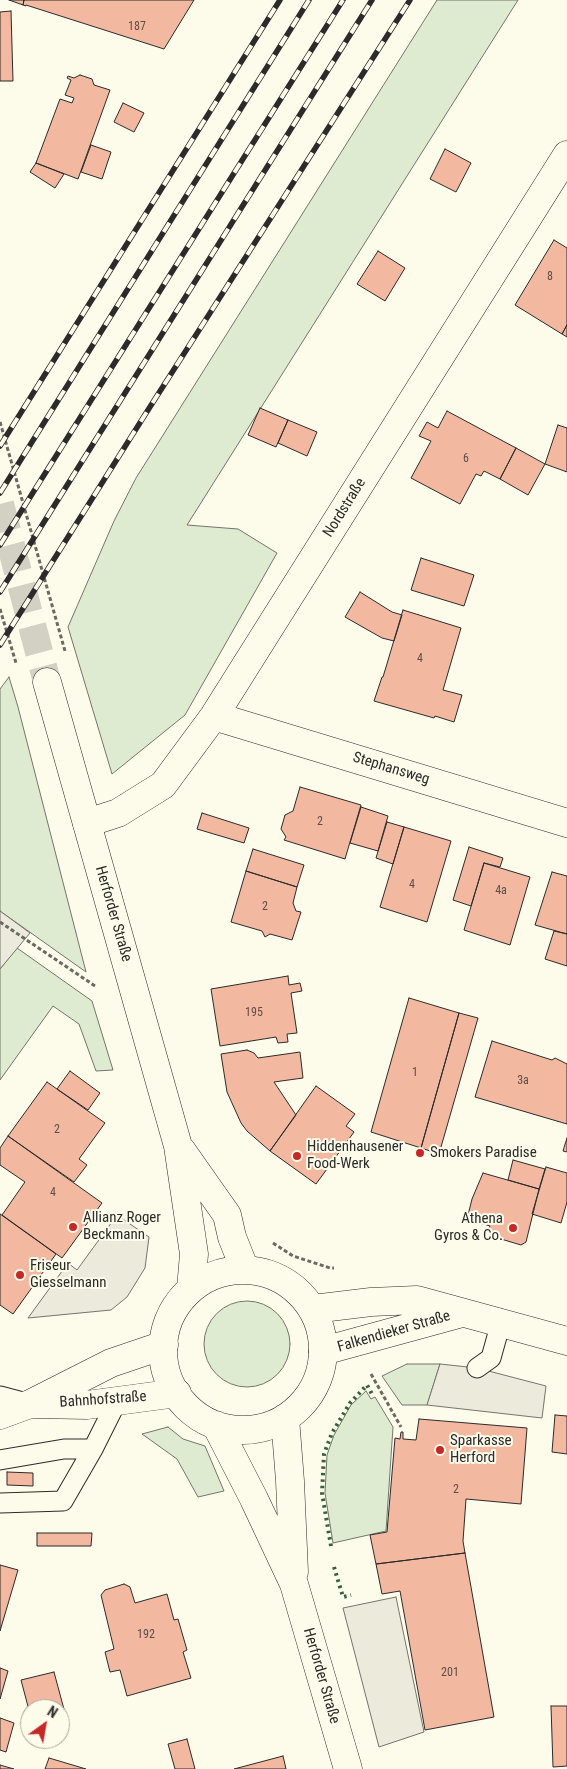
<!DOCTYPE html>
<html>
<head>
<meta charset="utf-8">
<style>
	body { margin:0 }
	#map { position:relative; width:567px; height:1769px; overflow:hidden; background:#fdfbea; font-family:"Roboto Condensed",sans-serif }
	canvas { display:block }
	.north { position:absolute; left:20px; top:1699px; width:50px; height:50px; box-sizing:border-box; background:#fdfbea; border:1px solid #a9a89e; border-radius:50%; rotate:32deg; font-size:14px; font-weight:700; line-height:20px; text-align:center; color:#2b2b2b }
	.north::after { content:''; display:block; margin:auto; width:18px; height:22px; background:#c62828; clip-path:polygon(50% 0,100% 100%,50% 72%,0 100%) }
</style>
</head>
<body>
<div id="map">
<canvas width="567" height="1769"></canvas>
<div class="north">N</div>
</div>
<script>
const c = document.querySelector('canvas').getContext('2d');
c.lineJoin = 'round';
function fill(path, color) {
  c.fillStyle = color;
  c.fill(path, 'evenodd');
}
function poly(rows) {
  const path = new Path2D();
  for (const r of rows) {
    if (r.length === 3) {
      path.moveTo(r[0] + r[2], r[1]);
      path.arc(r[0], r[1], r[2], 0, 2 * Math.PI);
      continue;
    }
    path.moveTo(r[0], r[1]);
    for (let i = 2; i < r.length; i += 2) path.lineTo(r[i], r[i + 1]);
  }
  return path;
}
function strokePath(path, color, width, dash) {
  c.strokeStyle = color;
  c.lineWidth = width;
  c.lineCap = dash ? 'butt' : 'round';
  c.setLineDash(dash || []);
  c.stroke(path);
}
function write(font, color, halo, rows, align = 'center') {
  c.font = font + ' "Roboto Condensed",sans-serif';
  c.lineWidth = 4;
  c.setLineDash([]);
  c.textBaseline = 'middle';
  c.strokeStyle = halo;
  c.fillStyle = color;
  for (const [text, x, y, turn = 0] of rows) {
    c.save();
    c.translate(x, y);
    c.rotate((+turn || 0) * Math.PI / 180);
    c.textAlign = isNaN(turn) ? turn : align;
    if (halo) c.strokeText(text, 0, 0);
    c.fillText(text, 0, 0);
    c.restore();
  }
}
const green = poly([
	[437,0,518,0,187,525,238,529,277,553,185,715,112,774,68,627,114,521,136,478,437,0],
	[9,677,18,707,86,972,0,911,0,689,9,677],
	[17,948,92,1001,113,1070,96,1071,79,1024,53,1006,0,1080,0,969,17,948],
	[247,1344,43],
	[407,1364,440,1364,427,1405,402,1405,382,1376,407,1364],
	[366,1391,371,1399,375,1397,393,1427,386,1531,333,1543,325,1493,327,1455,334,1435,351,1405,366,1391],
	[168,1427,183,1439,205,1446,224,1491,198,1497,177,1459,142,1434,168,1427]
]);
const parking = poly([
	[0,911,30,933,0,969,0,911],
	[117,1215,149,1237,145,1268,127,1297,111,1310,28,1318,68,1263,77,1270,117,1215],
	[440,1364,477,1368,546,1386,542,1418,427,1405,440,1364],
	[396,1597,424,1732,379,1747,343,1608,396,1597]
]);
const building = poly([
	[9,0,24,0,23,5,9,0],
	[24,0,194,0,164,49,26,5,26,6,23,5,24,0],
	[11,11,13,81,0,81,0,12,11,11],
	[80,75,92,79,94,85,110,90,78,179,36,163,60,99,72,103,74,98,65,95,71,80,67,78,68,76,74,78,80,75],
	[123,103,144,113,134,132,114,122,123,103],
	[91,145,111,152,102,179,81,172,91,145],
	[445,149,471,163,456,192,430,179,445,149],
	[36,163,64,174,55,188,30,172,36,163],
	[554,240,567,248,567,325,562,334,515,305,554,240],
	[378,251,405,268,385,301,357,284,378,251],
	[567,325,567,337,562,334,567,325],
	[260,408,288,420,276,447,248,435,260,408],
	[447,411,516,448,500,479,484,471,481,476,476,474,460,504,411,478,431,441,419,436,427,422,438,428,447,411],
	[288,420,317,432,307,456,278,443,288,420],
	[558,425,567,428,567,472,545,464,558,425],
	[516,448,545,464,528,495,500,479,516,448],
	[421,558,474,575,464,606,411,590,421,558],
	[360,592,392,612,402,615,394,641,382,638,345,617,360,592],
	[403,610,461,628,443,690,462,695,454,722,435,716,434,718,374,701,382,677,383,677,403,610],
	[300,787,361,805,345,859,284,840,286,837,281,829,285,815,293,811,300,787],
	[361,807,388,816,378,851,350,843,361,807],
	[202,813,249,828,244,843,197,829,202,813],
	[387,822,404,827,393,864,376,858,387,822],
	[404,827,451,841,427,922,380,907,404,827],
	[469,847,503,858,500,867,484,863,471,906,453,900,469,847],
	[253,849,304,865,297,887,246,871,253,849],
	[484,863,530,877,510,945,464,930,484,863],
	[246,871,297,887,293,903,296,911,301,912,292,940,270,934,265,937,262,931,231,922,246,871],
	[552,872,567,876,567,934,535,925,552,872],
	[554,931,567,934,567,966,545,959,554,931],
	[288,976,289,985,300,983,302,991,291,993,297,1033,287,1034,288,1042,278,1043,276,1037,220,1046,211,989,288,976],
	[409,998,459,1013,421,1148,371,1132,409,998],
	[459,1013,478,1018,439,1154,421,1148,459,1013],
	[492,1041,552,1060,555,1058,567,1064,567,1124,475,1097,492,1041],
	[247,1050,254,1053,258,1058,300,1052,303,1078,274,1082,296,1115,270,1151,247,1131,241,1123,227,1092,221,1054,247,1050],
	[70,1071,100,1093,88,1110,57,1089,70,1071],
	[47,1082,105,1123,79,1159,87,1165,74,1182,8,1136,47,1082],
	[316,1086,355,1114,346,1126,354,1132,316,1184,270,1151,316,1086],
	[8,1136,102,1203,62,1258,2,1215,25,1182,0,1165,0,1148,8,1136],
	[567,1138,567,1152,563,1151,567,1138],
	[513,1160,545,1169,539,1189,508,1180,513,1160],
	[546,1167,567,1173,567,1202,561,1223,532,1214,546,1167],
	[483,1173,539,1189,526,1242,521,1245,491,1236,488,1231,490,1226,471,1220,468,1215,472,1199,483,1173],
	[0,1214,56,1254,13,1314,0,1305,0,1214],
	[555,1415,567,1416,567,1454,552,1452,555,1415],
	[419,1419,527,1428,521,1504,466,1499,463,1541,465,1553,376,1564,370,1535,387,1532,395,1438,400,1439,401,1432,403,1432,403,1439,416,1440,419,1419],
	[7,1472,33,1473,33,1486,7,1485,7,1472],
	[37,1533,92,1533,91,1546,37,1546,37,1533],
	[465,1553,494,1717,425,1730,400,1591,382,1594,376,1564,465,1553],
	[0,1565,18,1570,0,1631,0,1565],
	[124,1584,130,1587,135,1603,167,1594,174,1620,178,1619,187,1650,183,1652,191,1678,127,1696,120,1670,110,1672,105,1652,114,1649,101,1595,105,1590,124,1584],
	[0,1668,8,1671,0,1699,0,1668],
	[54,1672,65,1713,60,1715,60,1709,30,1709,30,1714,21,1680,54,1672],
	[551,1706,567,1706,567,1766,553,1767,551,1706],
	[0,1718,14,1723,6,1752,0,1750,0,1718],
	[187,1739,195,1769,175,1769,168,1744,187,1739],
	[283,1756,286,1769,234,1769,283,1756],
	[49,1758,86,1769,45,1769,49,1758],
	[0,1765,14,1769,0,1769,0,1765]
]);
const primaryTunnel = poly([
	[0,504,47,682]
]);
const path = poly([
	[0,422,65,651],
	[0,609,16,663],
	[0,922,95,986],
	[273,1243,293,1256,330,1268,334,1268],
	[371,1374,401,1427]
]);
const service = poly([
	[477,1368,491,1358,501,1322],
	[0,1396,30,1404],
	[0,1460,64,1449,93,1449],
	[0,1503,63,1501,93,1449,117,1401]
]);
const minor = poly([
	[214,716,567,823],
	[87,823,118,813,163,785,214,716,567,155],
	[34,1404,87,1405,177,1393],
	[0,1415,30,1404,111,1363,164,1345]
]);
const tertiary = poly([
	[313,1309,371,1302,417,1300,567,1341],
	[323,1351,462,1313]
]);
const primary = poly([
	[47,682,178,1146,194,1254,191,1289],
	[182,1151,227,1215,232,1237,245,1270],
	[243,1350,80],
	[285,1418,290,1481,294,1572],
	[216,1425,254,1499,294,1584,348,1769]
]);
const rail = poly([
	[0,446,280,0],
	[0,493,309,0],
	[0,545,343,0],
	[0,592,372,0],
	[0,645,148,410,410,0]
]);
const hedge = poly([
	[331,1546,322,1493,324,1454,332,1433,350,1403,367,1385,373,1396],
	[334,1567,343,1597,351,1595]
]);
const markers = [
	[420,1153,5,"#c62828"],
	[297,1156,5,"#c62828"],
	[73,1227,5,"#c62828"],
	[513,1228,5,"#c62828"],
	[20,1275,5,"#c62828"],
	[440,1450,5,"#c62828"]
];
const numberNames = [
	["187",137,27],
	["8",550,277],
	["6",466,459],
	["4",420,659],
	["2",320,822],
	["4",412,885],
	["4a",501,891],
	["2",265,907],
	["195",254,1013],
	["1",415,1073],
	["3a",523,1081],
	["2",57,1130],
	["4",53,1193],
	["2",456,1490],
	["192",146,1635],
	["201",450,1673]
];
const streetNames = [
	["Nordstraße",345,508,-58],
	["Stephansweg",391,769,17],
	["Herforder Straße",113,914,74],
	["Falkendieker Straße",394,1332,-16],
	["Bahnhofstraße",103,1400,-4],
	["Herforder Straße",321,1676,74]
];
const poiNames = [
	["Hiddenhausener",307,1147],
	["Food-Werk",307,1164],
	["Smokers Paradise",430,1153],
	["Allianz Roger",83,1218],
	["Beckmann",83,1235],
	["Athena",503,1219,"right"],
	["Gyros & Co.",503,1236,"right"],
	["Friseur",30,1266],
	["Giesselmann",30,1283],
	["Sparkasse",450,1441],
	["Herford",450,1458]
];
fill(green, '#deebd1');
strokePath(green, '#74746e', 1);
fill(parking, '#eceadb');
strokePath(parking, '#74746e', 1);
fill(building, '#f2b8a0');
strokePath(building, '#2b2b2b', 1);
strokePath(primaryTunnel, '#d3d1c4', 28, [28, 14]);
strokePath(service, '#2b2b2b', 21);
strokePath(minor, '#2b2b2b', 29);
strokePath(tertiary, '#2b2b2b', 29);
strokePath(primary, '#2b2b2b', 29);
strokePath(path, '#6a6964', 3, [4, 2.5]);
strokePath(service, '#fdfbea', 19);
strokePath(minor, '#fdfbea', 28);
strokePath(tertiary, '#fdfbea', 28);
strokePath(primary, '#fdfbea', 28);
strokePath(rail, '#2b2b2b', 5.5);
strokePath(rail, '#fdfbea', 4, [11]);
strokePath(hedge, '#34623c', 4, [2.5, 4]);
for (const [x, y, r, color] of markers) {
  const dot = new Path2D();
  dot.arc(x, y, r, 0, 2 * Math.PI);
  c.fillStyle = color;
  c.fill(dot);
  strokePath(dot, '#fdfbea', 2);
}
write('12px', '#5d4e48', null, numberNames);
write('15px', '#2b2b2b', '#fdfbea', streetNames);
write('15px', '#2b2b2b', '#fdfbea', poiNames, 'left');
</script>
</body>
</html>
